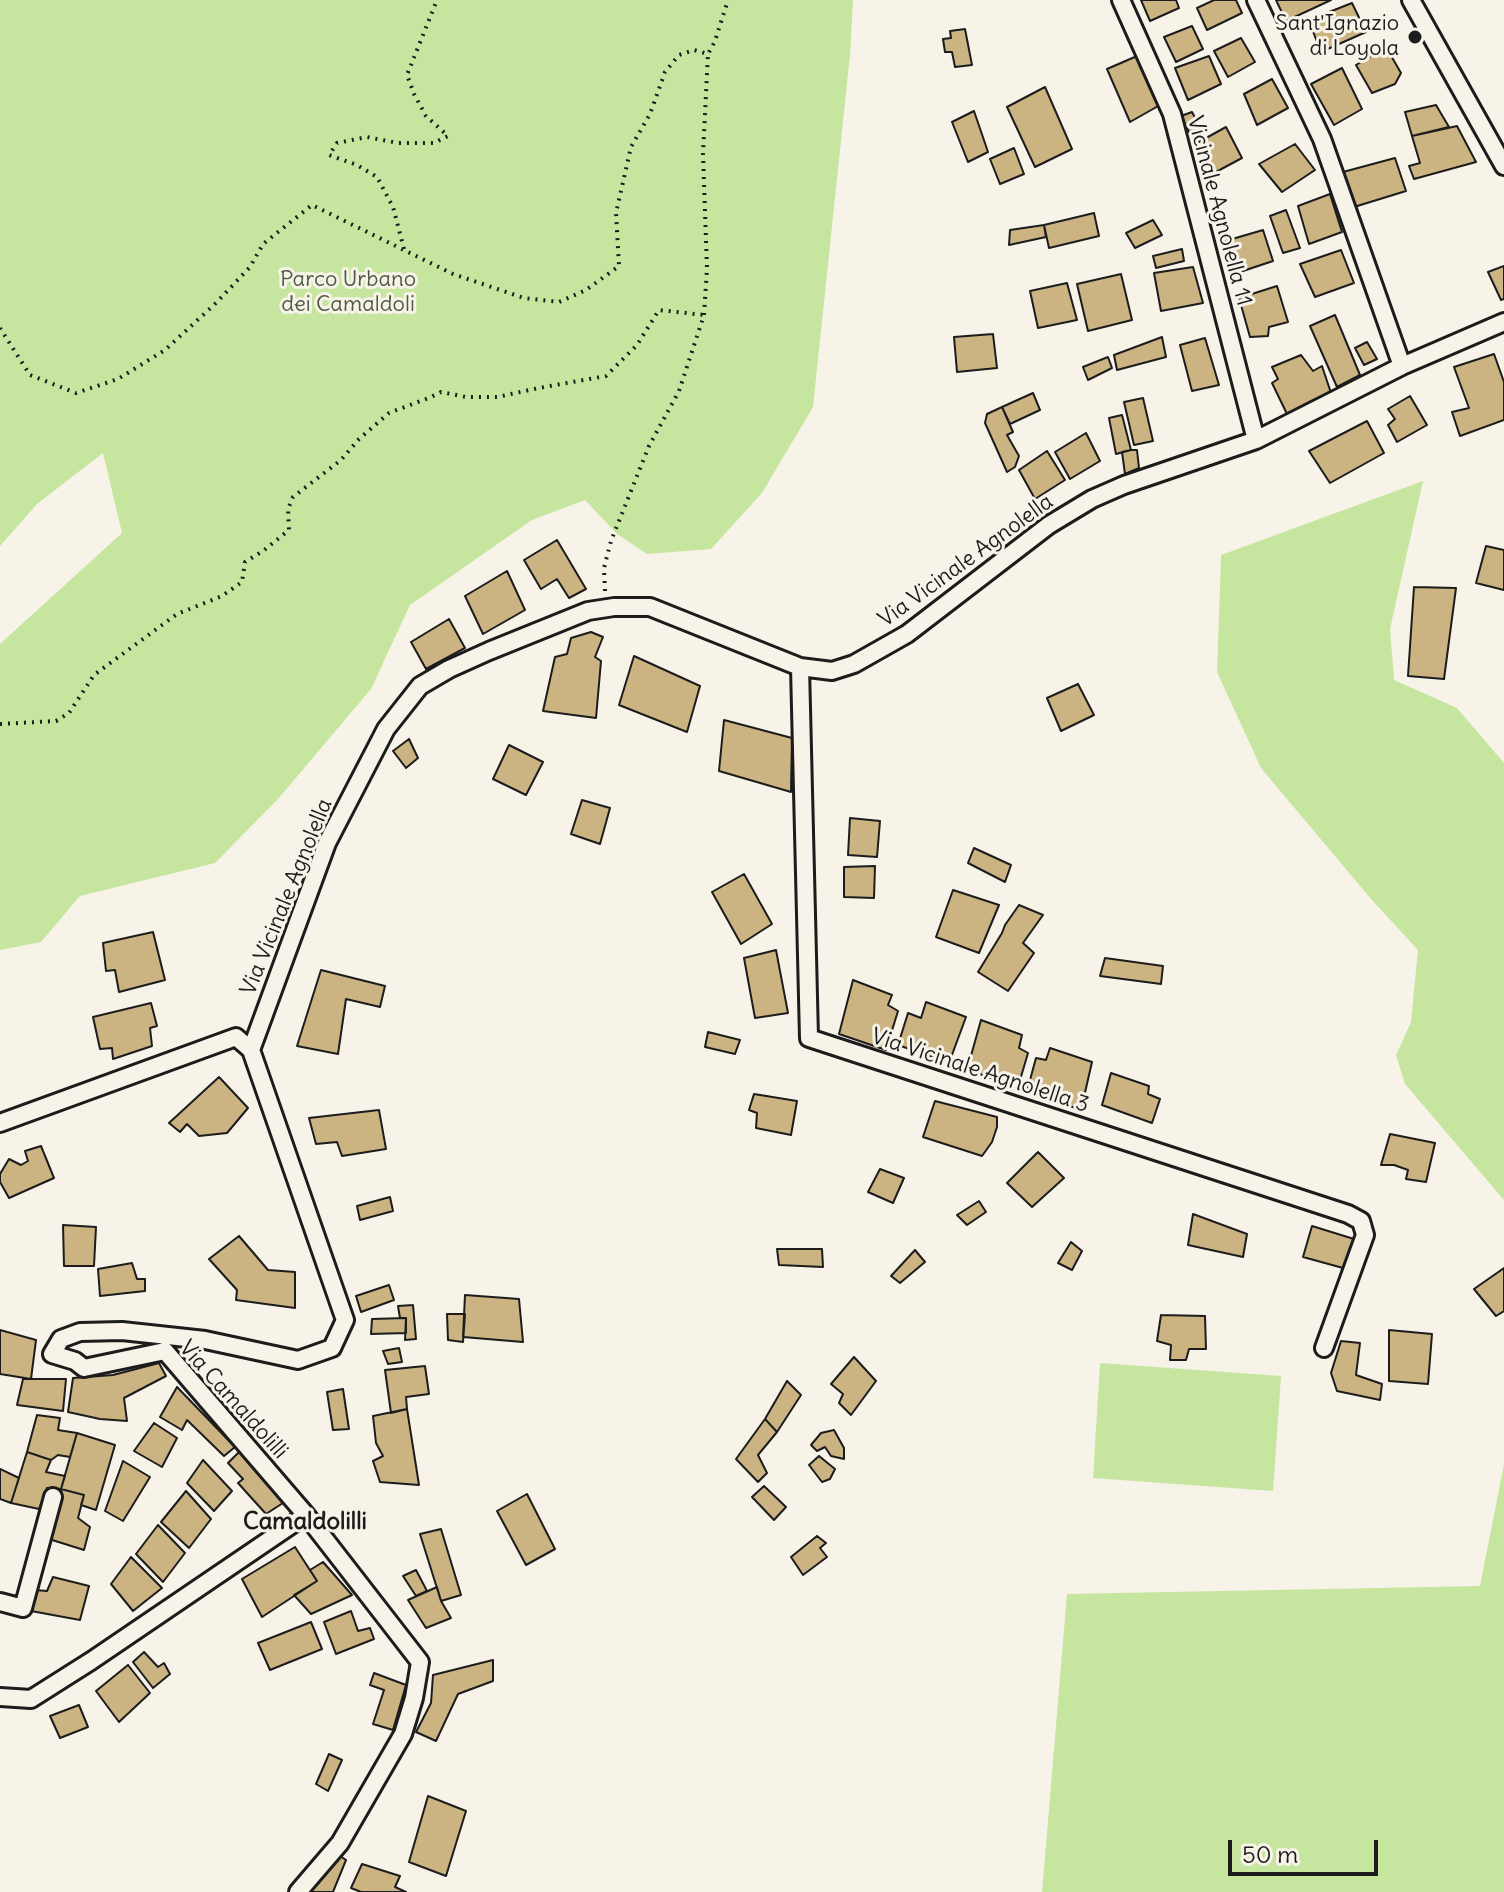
<!DOCTYPE html>
<html>
<head>
<meta charset="utf-8">
<style>
	body { margin:0 }
	#map { position:relative; width:1504px; height:1892px; overflow:hidden; background:#f7f3e8; font-family:Delius,sans-serif }
	canvas { display:block }
	.scale { position:absolute; left:1228px; top:1840px; width:150px; height:36px; box-sizing:border-box; border:4px solid #1c1c1c; border-top:0; padding-left:10px; font-size:24px; line-height:28px; white-space:nowrap; color:#1c1c1c; -webkit-text-stroke:6px #f7f3e8; paint-order:stroke }
</style>
</head>
<body>
<div id="map">
<canvas width="1504" height="1892"></canvas>
<div class="scale">50 m</div>
</div>
<script>
const c = document.querySelector('canvas').getContext('2d');
c.lineJoin = 'round';
function fill(path, color) {
  c.fillStyle = color;
  c.fill(path, 'evenodd');
}
function poly(rows) {
  const path = new Path2D();
  for (const r of rows) {
    path.moveTo(r[0], r[1]);
    for (let i = 2; i < r.length; i += 2) path.lineTo(r[i], r[i + 1]);
  }
  return path;
}
function strokePath(path, color, width, dash) {
  c.strokeStyle = color;
  c.lineWidth = width;
  c.lineCap = dash ? 'butt' : 'round';
  c.setLineDash(dash || []);
  c.stroke(path);
}
function write(font, color, halo, rows, align = 'center') {
  c.font = font + ' Delius,sans-serif';
  c.lineWidth = 6;
  c.setLineDash([]);
  c.textBaseline = 'middle';
  c.strokeStyle = halo;
  c.fillStyle = color;
  for (const [text, x, y, turn = 0] of rows) {
    c.save();
    c.translate(x, y);
    c.rotate((+turn || 0) * Math.PI / 180);
    c.textAlign = isNaN(turn) ? turn : align;
    if (halo) c.strokeText(text, 0, 0);
    c.fillText(text, 0, 0);
    c.restore();
  }
}
const green = poly([
	[0,0,853,0,850,55,813,407,762,493,711,549,647,554,617,534,585,500,532,520,410,605,371,689,278,799,215,863,80,896,41,942,0,950,0,644,122,533,103,453,37,504,0,546],
	[1423,481,1390,629,1394,680,1457,708,1504,763,1504,1200,1405,1084,1396,1055,1411,1022,1418,950,1371,899,1261,768,1217,672,1221,555],
	[1100,1363,1281,1376,1273,1491,1093,1478],
	[1504,1464,1504,1892,1042,1892,1067,1594,1480,1586]
]);
const building = poly([
	[1141,0,1176,0,1179,8,1150,21,1141,0],
	[1214,0,1236,0,1242,13,1207,30,1197,8,1214,0],
	[1276,0,1331,0,1286,21,1276,0],
	[1352,3,1366,32,1321,52,1312,29,1318,26,1314,18,1352,3],
	[1192,26,1203,49,1176,62,1164,37,1192,26],
	[965,29,972,65,955,67,952,52,945,52,943,39,951,38,950,31,965,29],
	[1241,38,1255,62,1228,77,1214,51,1241,38],
	[1386,47,1401,73,1395,84,1372,93,1356,65,1386,47],
	[1137,56,1160,105,1130,122,1107,69,1137,56],
	[1209,56,1221,84,1188,100,1175,68,1209,56],
	[1342,68,1362,109,1334,125,1311,84,1342,68],
	[1272,79,1288,108,1257,125,1244,94,1272,79],
	[1045,87,1072,149,1035,167,1007,107,1045,87],
	[1436,105,1449,127,1412,136,1405,112,1436,105],
	[974,111,988,152,968,162,952,122,974,111],
	[1192,112,1202,131,1191,136,1181,116,1192,112],
	[1457,126,1476,162,1414,179,1409,166,1420,163,1412,136,1457,126],
	[1226,127,1242,158,1214,173,1197,143,1226,127],
	[1295,144,1315,170,1282,192,1259,164,1295,144],
	[1014,148,1024,174,1000,184,990,159,1014,148],
	[1395,158,1406,191,1354,207,1343,172,1395,158],
	[1330,194,1342,232,1309,244,1298,206,1330,194],
	[1286,210,1300,248,1283,253,1270,216,1286,210],
	[1094,213,1099,236,1049,248,1044,225,1094,213],
	[1153,220,1162,235,1135,248,1126,233,1153,220],
	[1044,225,1046,237,1009,245,1010,230,1044,225],
	[1263,230,1273,261,1234,274,1222,242,1263,230],
	[1182,249,1184,261,1156,268,1153,256,1182,249],
	[1341,250,1354,283,1315,297,1300,264,1341,250],
	[1504,266,1504,299,1501,300,1488,272,1504,266],
	[1193,267,1203,303,1161,311,1154,273,1193,267],
	[1121,274,1132,320,1088,331,1077,284,1121,274],
	[1067,283,1077,320,1038,328,1030,291,1067,283],
	[1277,286,1288,322,1269,327,1268,336,1250,337,1239,298,1277,286],
	[1335,315,1360,375,1337,387,1310,326,1335,315],
	[993,334,997,368,957,372,954,337,993,334],
	[1162,337,1166,357,1117,370,1114,355,1162,337],
	[1205,338,1219,385,1192,391,1180,345,1205,338],
	[1367,342,1377,359,1364,365,1355,348,1367,342],
	[1494,354,1504,382,1504,420,1460,436,1452,412,1469,408,1454,367,1494,354],
	[1301,355,1313,371,1322,366,1331,393,1287,414,1272,383,1278,379,1272,367,1301,355],
	[1108,357,1112,368,1088,380,1083,367,1108,357],
	[1033,393,1040,410,1010,424,1002,407,1033,393],
	[1410,396,1427,425,1397,442,1388,425,1395,419,1388,409,1410,396],
	[1143,398,1153,441,1134,445,1124,402,1143,398],
	[1002,407,1013,432,1007,435,1019,456,1015,467,1007,472,985,423,987,414,1002,407],
	[1122,415,1131,450,1116,454,1109,418,1122,415],
	[1367,421,1384,453,1330,483,1309,451,1367,421],
	[1086,433,1100,461,1070,479,1055,452,1086,433],
	[1131,450,1137,450,1139,468,1125,474,1122,452,1131,450],
	[1047,451,1065,480,1035,499,1019,470,1047,451],
	[557,540,586,589,569,598,557,579,541,589,524,560,557,540],
	[1486,546,1504,550,1504,590,1476,583,1486,546],
	[507,571,525,610,483,634,465,596,507,571],
	[1414,587,1456,588,1444,679,1408,676,1414,587],
	[449,619,465,648,426,669,411,642,449,619],
	[591,632,603,637,595,657,601,661,596,718,543,711,555,657,567,654,571,638,591,632],
	[634,656,700,686,687,732,619,705,634,656],
	[1078,684,1094,715,1061,731,1047,698,1078,684],
	[724,720,792,738,791,792,719,771,724,720],
	[409,739,418,758,406,768,393,751,409,739],
	[509,745,543,762,526,795,493,779,509,745],
	[582,800,610,808,600,844,571,834,582,800],
	[850,818,880,821,877,857,848,855,850,818],
	[974,848,1011,865,1005,882,968,863,974,848],
	[875,866,874,898,844,897,844,867,875,866],
	[744,874,772,924,741,944,712,892,744,874],
	[953,890,999,905,979,953,936,937,953,890],
	[1019,905,1043,915,1023,943,1034,953,1008,991,978,972,1002,933,1005,925,1019,905],
	[153,932,165,980,119,992,115,970,106,971,103,943,153,932],
	[776,950,788,1013,755,1018,744,958,776,950],
	[1105,958,1163,966,1161,984,1100,976,1105,958],
	[321,970,385,986,380,1007,346,999,338,1054,297,1046,321,970],
	[853,980,892,995,888,1005,898,1011,886,1050,839,1034,853,980],
	[926,1002,966,1017,949,1063,898,1045,908,1013,921,1018,926,1002],
	[151,1003,157,1026,150,1028,152,1046,113,1059,112,1048,100,1049,93,1017,151,1003],
	[981,1020,1022,1035,1019,1048,1028,1053,1018,1087,967,1070,981,1020],
	[708,1032,740,1040,735,1054,705,1047,708,1032],
	[1050,1048,1092,1062,1081,1110,1027,1091,1036,1058,1046,1060,1050,1048],
	[1111,1073,1149,1086,1148,1094,1160,1099,1152,1123,1102,1105,1111,1073],
	[219,1077,248,1108,227,1133,199,1136,187,1124,180,1132,169,1123,219,1077],
	[754,1094,797,1101,791,1135,756,1128,757,1113,749,1110,754,1094],
	[935,1101,997,1117,997,1127,992,1142,982,1156,923,1137,935,1101],
	[379,1110,386,1149,342,1156,337,1142,316,1144,309,1118,379,1110],
	[1390,1134,1435,1143,1426,1182,1406,1179,1408,1170,1394,1165,1381,1165,1390,1134],
	[41,1146,54,1178,9,1198,0,1182,0,1174,9,1159,21,1165,28,1161,25,1151,41,1146],
	[1038,1152,1064,1178,1032,1207,1007,1183,1038,1152],
	[880,1169,904,1178,893,1203,868,1192,880,1169],
	[390,1197,393,1211,360,1220,357,1206,390,1197],
	[979,1201,986,1212,967,1225,957,1215,979,1201],
	[1193,1214,1247,1234,1243,1257,1188,1245,1193,1214],
	[63,1225,96,1227,94,1266,64,1266,63,1225],
	[1312,1226,1354,1239,1343,1268,1303,1257,1312,1226],
	[239,1236,268,1270,295,1272,295,1308,236,1300,237,1290,209,1259,239,1236],
	[1071,1242,1082,1251,1072,1270,1058,1263,1071,1242],
	[777,1249,822,1249,823,1267,779,1265,777,1249],
	[915,1250,925,1262,900,1283,891,1276,915,1250],
	[132,1263,137,1279,145,1279,145,1291,100,1296,98,1269,132,1263],
	[1504,1268,1504,1311,1496,1316,1474,1289,1504,1268],
	[389,1285,394,1300,361,1312,356,1296,389,1285],
	[465,1295,519,1299,523,1342,463,1337,465,1295],
	[413,1305,416,1339,405,1340,406,1318,400,1318,398,1306,413,1305],
	[447,1314,465,1314,463,1342,448,1340,447,1314],
	[1161,1315,1205,1316,1206,1349,1189,1349,1186,1360,1170,1360,1171,1345,1157,1341,1161,1315],
	[406,1318,406,1333,371,1334,372,1319,406,1318],
	[0,1330,36,1340,31,1379,0,1374,0,1330],
	[1389,1330,1432,1334,1428,1384,1389,1381,1389,1330],
	[1341,1341,1360,1343,1356,1375,1382,1384,1380,1400,1337,1391,1331,1373,1341,1341],
	[399,1348,402,1362,388,1364,383,1351,399,1348],
	[854,1357,876,1381,851,1415,839,1403,843,1394,831,1384,854,1357],
	[159,1363,166,1376,124,1398,127,1421,100,1419,68,1412,73,1378,113,1375,159,1363],
	[425,1366,429,1394,406,1397,407,1409,391,1413,385,1370,425,1366],
	[23,1379,66,1379,63,1411,17,1405,23,1379],
	[787,1381,801,1395,777,1432,765,1419,787,1381],
	[177,1387,235,1447,224,1456,187,1420,182,1430,160,1417,177,1387],
	[343,1389,349,1429,333,1430,327,1392,343,1389],
	[407,1409,419,1485,380,1482,373,1461,383,1456,376,1443,373,1416,407,1409],
	[37,1415,60,1418,58,1430,77,1433,70,1457,58,1455,51,1460,27,1452,37,1415],
	[765,1419,777,1432,758,1455,767,1473,758,1482,736,1459,765,1419],
	[154,1423,177,1438,162,1467,134,1451,154,1423],
	[834,1430,844,1448,844,1459,831,1456,825,1447,817,1451,811,1445,821,1433,834,1430],
	[77,1433,115,1445,96,1510,81,1505,84,1495,61,1489,77,1433],
	[240,1451,283,1503,266,1514,238,1483,243,1479,228,1463,240,1451],
	[27,1452,51,1460,46,1472,65,1476,61,1489,47,1488,39,1509,11,1503,27,1452],
	[819,1456,835,1469,830,1479,822,1482,809,1465,819,1456],
	[203,1460,232,1491,214,1511,187,1483,203,1460],
	[123,1461,150,1477,123,1521,105,1511,123,1461],
	[0,1469,19,1478,11,1503,0,1499,0,1469],
	[764,1486,786,1507,774,1520,752,1497,764,1486],
	[61,1489,84,1495,78,1518,90,1527,84,1550,49,1539,61,1489],
	[186,1491,211,1519,189,1548,161,1522,186,1491],
	[527,1494,555,1549,526,1565,497,1511,527,1494],
	[158,1525,185,1553,163,1582,136,1554,158,1525],
	[441,1529,461,1595,441,1601,420,1534,441,1529],
	[817,1536,826,1543,820,1548,827,1557,803,1575,791,1557,817,1536],
	[295,1547,317,1581,262,1617,242,1579,295,1547],
	[131,1557,162,1588,133,1611,111,1584,131,1557],
	[323,1562,352,1595,311,1614,294,1595,317,1581,310,1570,323,1562],
	[416,1570,427,1591,416,1596,403,1576,416,1570],
	[53,1577,89,1586,80,1620,31,1611,35,1590,47,1591,53,1577],
	[437,1587,441,1601,451,1618,426,1628,408,1600,437,1587],
	[351,1611,358,1631,370,1628,374,1639,336,1654,324,1622,351,1611],
	[311,1622,322,1649,270,1670,258,1643,311,1622],
	[144,1652,158,1667,164,1663,170,1674,153,1688,133,1662,144,1652],
	[493,1660,493,1681,458,1694,436,1741,416,1732,431,1703,433,1675,493,1660],
	[128,1665,150,1693,119,1722,96,1691,128,1665],
	[374,1673,406,1685,393,1730,373,1724,384,1690,370,1685,374,1673],
	[79,1705,88,1727,60,1738,50,1716,79,1705],
	[329,1754,342,1760,328,1791,316,1784,329,1754],
	[428,1796,466,1811,446,1876,409,1862,428,1796],
	[340,1856,346,1860,333,1892,310,1892,340,1856],
	[362,1864,400,1876,395,1887,406,1892,361,1892,351,1888,362,1864]
]);
const path = poly([
	[404,249,393,207,377,177,357,165,329,155,337,143,367,137,398,143,434,143,448,136,426,116,414,94,407,75,437,0],
	[0,328,30,375,76,393,118,379,165,350,216,303,250,267,263,244,312,205,453,274,524,298,559,302,586,290,619,266,616,213,631,147,650,114,665,72,679,55,694,50,708,54,715,41,728,0],
	[605,591,604,568,611,541,649,446,679,391,704,315,707,269,703,154,708,54],
	[0,724,56,721,69,713,94,675,177,614,222,596,242,582,245,562,263,551,289,530,288,509,293,497,341,460,359,439,389,413,431,397,441,392,466,397,497,397,539,388,606,376,637,345,659,310,704,315]
]);
const street = poly([
	[1121,0,1172,114,1256,440],
	[1256,0,1322,139,1402,366],
	[1411,0,1504,166],
	[800,667,809,1038,1348,1214,1361,1221,1365,1235,1324,1348],
	[251,1050,327,843,386,729,420,686,449,669,489,651,588,611,614,607,650,607,800,667,832,671,854,664,907,634,1049,525,1092,499,1124,485,1256,440,1402,366,1504,322],
	[0,1123,236,1037,251,1050,345,1320,332,1348,298,1360,205,1340,122,1331,80,1332,61,1339,52,1354,75,1361,84,1368,165,1351,306,1515,420,1662,414,1698,403,1734,340,1843,298,1892],
	[0,1602,23,1608,53,1497],
	[0,1697,31,1699,91,1661,306,1515]
]);
const markers = [
	[1415,37,8,"#1c1c1c"]
];
const poiNames = [
	["Sant'Ignazio",1399,24],
	["di Loyola",1399,49]
];
const streetNames = [
	["Vicinale Agnolella 11",1219,211,75],
	["Via Vicinale Agnolella",966,561,-36],
	["Via Vicinale Agnolella",287,897,-68],
	["Via Vicinale Agnolella 3",980,1071,18],
	["Via Camaldolilli",233,1400,48]
];
const parkNames = [
	["Parco Urbano",348,280],
	["dei Camaldoli",348,305]
];
const neighbourhoodNames = [
	["Camaldolilli",305,1522]
];
fill(green, '#c6e69f');
fill(building, '#cbb382');
strokePath(building, '#1c1c1c', 2);
strokePath(street, '#1c1c1c', 22);
strokePath(path, '#1c1c1c', 4, [2, 6]);
strokePath(street, '#f7f3e8', 16);
for (const [x, y, r, color] of markers) {
  const dot = new Path2D();
  dot.arc(x, y, r, 0, 2 * Math.PI);
  c.fillStyle = color;
  c.fill(dot);
  strokePath(dot, '#f7f3e8', 3);
}
write('22px', '#1c1c1c', '#f7f3e8', poiNames, 'right');
write('22px', '#1c1c1c', '#f7f3e8', streetNames);
write('22px', '#4f5943', '#f7f3e8', parkNames);
write('bold 24px', '#1c1c1c', '#f7f3e8', neighbourhoodNames);
</script>
</body>
</html>
